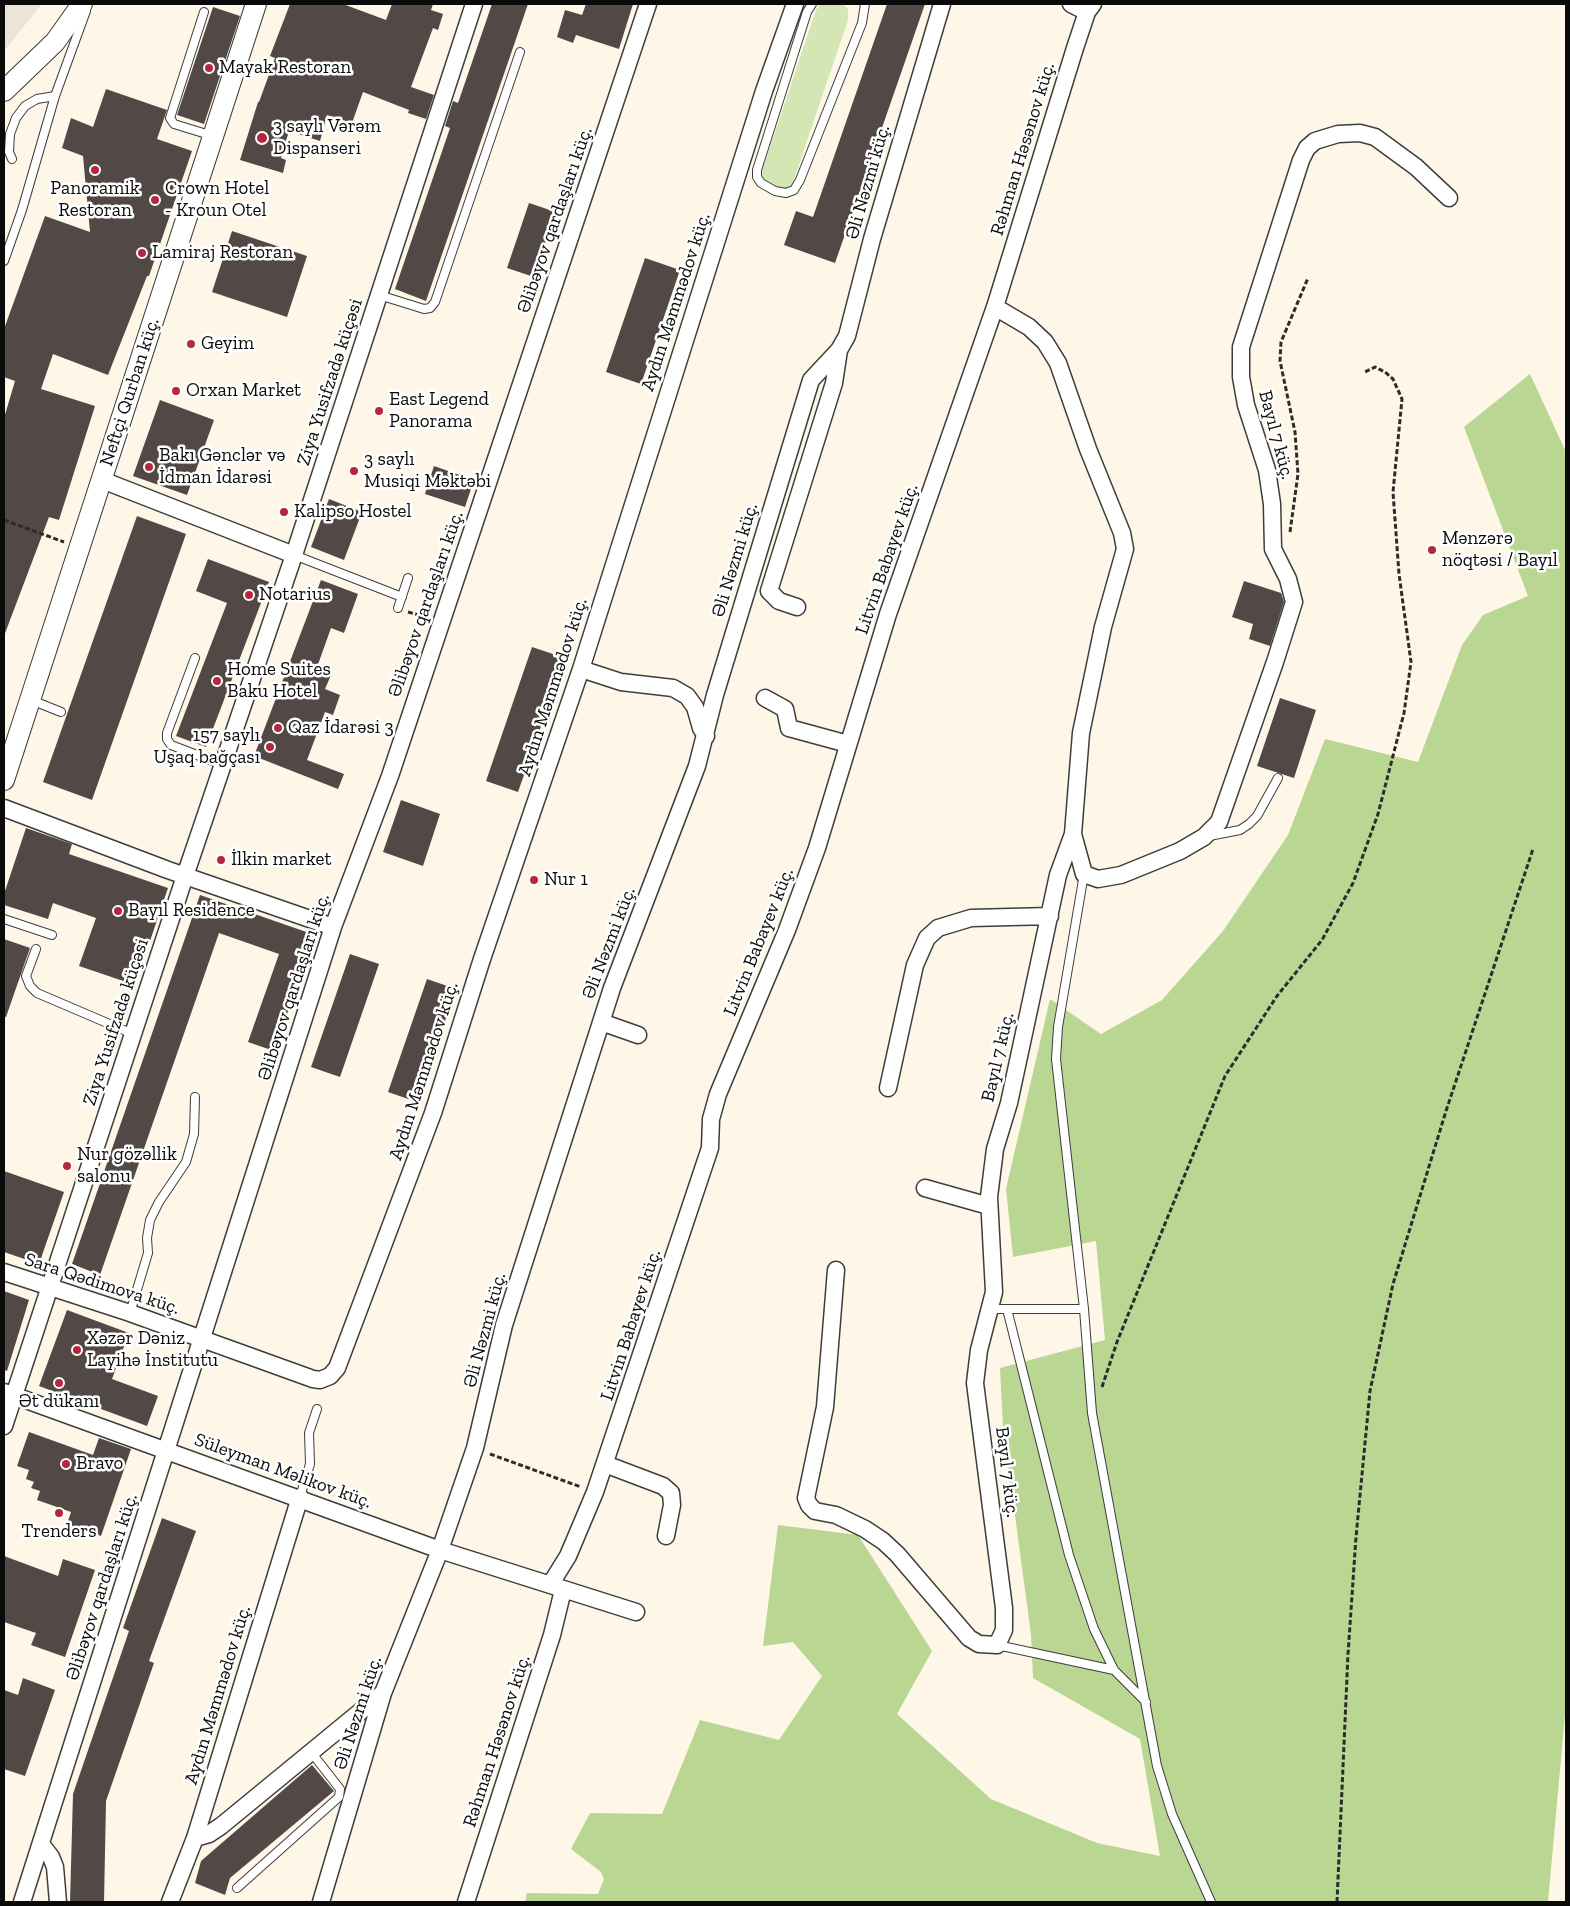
<!DOCTYPE html>
<html>
<head>
<meta charset="utf-8">
<style>
	body { margin:0 }
	#map { position:relative; width:1570px; height:1906px; overflow:hidden; background:#fef7e7; font-family:"Zilla Slab",serif }
	canvas { display:block }
	.frame { position:absolute; inset:0; border:5px solid #0a0a0a; pointer-events:none }
</style>
</head>
<body>
<div id="map">
<canvas width="1570" height="1906"></canvas>
<div class="frame"></div>
</div>
<script>
const c = document.querySelector('canvas').getContext('2d');
c.lineJoin = 'round';
function fill(path, color) {
  c.fillStyle = color;
  c.fill(path, 'evenodd');
}
function poly(rows) {
  const path = new Path2D();
  for (const r of rows) {
    path.moveTo(r[0], r[1]);
    for (let i = 2; i < r.length; i += 2) path.lineTo(r[i], r[i + 1]);
  }
  return path;
}
function strokePath(path, color, width, dash) {
  c.strokeStyle = color;
  c.lineWidth = width;
  c.lineCap = dash ? 'butt' : 'round';
  c.setLineDash(dash || []);
  c.stroke(path);
}
function write(font, color, halo, rows, align = 'center') {
  c.font = font + ' "Zilla Slab",serif';
  c.lineWidth = 5;
  c.setLineDash([]);
  c.textBaseline = 'middle';
  c.strokeStyle = halo;
  c.fillStyle = color;
  for (const [text, x, y, turn = 0] of rows) {
    c.save();
    c.translate(x, y);
    c.rotate((+turn || 0) * Math.PI / 180);
    c.textAlign = isNaN(turn) ? turn : align;
    if (halo) c.strokeText(text, 0, 0);
    c.fillText(text, 0, 0);
    c.restore();
  }
}
const green = poly([
	[820,4,842,4,848,9,848,20,793,182,789,188,782,190,769,187,763,180,762,171,816,10]
]);
const forest = poly([
	[1530,374,1566,452,1566,1704,1548,1902,525,1902,527,1893,598,1894,604,1879,601,1872,571,1849,590,1813,662,1814,700,1720,779,1740,822,1676,793,1642,763,1646,778,1525,858,1535,932,1651,897,1714,991,1799,1097,1843,1160,1856,1140,1739,1033,1678,1031,1635,1003,1426,1000,1368,1105,1340,1096,1241,1013,1257,1006,1189,1050,999,1101,1034,1162,1000,1223,931,1288,835,1325,739,1418,762,1462,645,1483,615,1528,596,1464,427]
]);
const plaza = poly([
	[4,4,42,4,4,51]
]);
const building = poly([
	[290,4,343,4,386,20,392,4,433,4,431,10,443,14,438,30,433,28,411,87,434,95,426,119,408,113,409,110,363,92,352,123,327,115,320,141,289,131,281,158,286,160,283,173,240,160,258,102,259,102,275,58,270,56],
	[492,4,528,4,426,301,395,289,450,128,445,126,453,101,458,103],
	[586,4,633,4,619,49,576,35,573,43,557,37,565,10,582,15],
	[887,4,925,4,835,263,784,245,796,211,813,217],
	[213,7,240,16,204,124,177,115],
	[106,89,167,110,157,139,192,151,149,276,147,276,108,375,53,354,41,389,95,406,59,520,49,517,4,636,4,418,15,381,4,377,4,329,45,216,90,232,83,156,62,148,71,118,93,127],
	[529,203,556,212,534,277,507,268],
	[232,231,307,256,287,317,212,292],
	[645,258,680,270,641,384,606,372],
	[160,400,214,420,187,495,133,476],
	[434,466,474,480,465,507,425,494],
	[329,499,362,512,344,560,311,547],
	[137,516,186,534,92,800,43,782],
	[208,559,269,582,206,747,176,736,227,603,196,591],
	[321,580,358,594,344,633,331,628,316,670,331,675,325,689,340,695,333,715,325,712,307,760,344,774,338,789,254,756],
	[1244,581,1281,593,1284,602,1270,646,1249,639,1253,624,1232,617],
	[532,647,565,658,518,792,486,781],
	[1280,698,1316,710,1294,778,1257,766],
	[401,800,440,814,423,866,383,852],
	[26,828,72,844,69,854,168,888,135,985,79,966,96,918,53,903,48,919,4,905,4,894],
	[200,895,315,935,274,1051,248,1042,279,954,219,933,100,1275,72,1264],
	[4,939,30,948,6,1017,4,1017],
	[350,954,379,964,340,1077,311,1067],
	[427,979,456,989,417,1102,388,1092],
	[4,1171,64,1192,39,1264,4,1252],
	[4,1291,29,1300,7,1371,4,1370],
	[67,1310,129,1333,112,1379,158,1396,147,1426,39,1386],
	[29,1432,93,1455,99,1438,131,1449,101,1536,67,1524,71,1512,37,1500,40,1491,31,1488,34,1482,26,1479,29,1470,17,1466],
	[162,1518,196,1531,149,1661,154,1663,106,1801,104,1902,70,1902,73,1794,129,1631,123,1628],
	[4,1556,58,1576,63,1559,95,1570,65,1657,31,1645,36,1633,4,1622],
	[23,1678,55,1690,25,1776,4,1769,4,1690,18,1695],
	[312,1765,334,1791,230,1878,225,1895,195,1883,201,1861]
]);
const path = poly([
	[4,520,64,542],
	[1290,532,1298,474,1295,432,1280,361,1281,342,1308,278],
	[408,612,426,617],
	[1102,1387,1117,1342,1225,1076,1277,996,1322,940,1353,883,1378,814,1404,713,1411,662,1399,574,1393,492,1402,399,1393,379,1385,372,1375,367,1363,373],
	[490,1454,581,1487],
	[1337,1902,1348,1654,1356,1537,1370,1391,1393,1284,1446,1111,1533,849]
]);
const service = poly([
	[812,4,807,12,757,170,757,177,761,183,775,191,786,193,794,190,800,180,862,23,865,4],
	[204,12,170,118,174,124,213,136],
	[12,159,9,152,10,134,16,118,25,106,37,99,55,96],
	[4,261,22,210,55,96,86,11],
	[379,295,424,309,430,308,435,302,520,52],
	[294,555,402,597],
	[398,608,408,578],
	[195,658,167,733,167,739,171,745,223,765],
	[31,700,61,712],
	[1209,836,1240,830,1249,824,1257,816,1278,778],
	[1084,874,1058,1027,1056,1059,1084,1309,1092,1413,1157,1766,1172,1814,1211,1902],
	[4,919,52,935],
	[36,949,26,976,30,986,37,993,133,1034],
	[991,1309,1084,1309],
	[1007,1309,1069,1555,1094,1629,1114,1670,1146,1702],
	[130,1313,148,1253,147,1238,150,1220,159,1202,186,1162,194,1134,195,1097],
	[300,1497,310,1464,309,1433,317,1409],
	[997,1645,1114,1670],
	[237,1888,339,1797,340,1789,311,1752]
]);
const minor = poly([
	[1071,4,1087,12],
	[102,480,294,555],
	[797,607,779,601,769,591,834,383,839,350],
	[581,669,621,682,673,688,687,696,695,707,701,728,706,736],
	[765,698,785,709,789,728,848,744],
	[4,808,168,870,333,927],
	[1073,834,1084,874,1098,879,1121,875,1180,851,1204,837,1219,822,1275,662,1294,602,1288,579,1273,549,1272,504,1267,470,1246,405,1241,377,1241,347,1301,160,1307,148,1315,141,1338,134,1360,133,1375,137,1416,167,1449,198],
	[601,1022,638,1035],
	[888,1088,915,965,927,938,938,928,971,918,1050,916],
	[925,1188,989,1206],
	[836,1270,825,1407,806,1498,809,1505,815,1511,836,1515,865,1529,883,1541,897,1554,969,1638,979,1644,997,1645,1004,1630,1004,1608,975,1383,979,1350,994,1292,989,1197,995,1149,1009,1103,1058,875,1073,834,1081,733,1103,627,1125,549,1122,533,1088,449,1058,363,1045,342,1029,327,995,307],
	[4,1272,130,1313,313,1379,320,1380,330,1376,337,1368,433,1113,482,959,581,669,764,91,795,4],
	[4,1392,440,1550,636,1612],
	[4,1426,185,876,294,555,474,4],
	[605,1464,663,1486,671,1493,672,1505,666,1536],
	[550,1585,568,1556,595,1492,710,1148,711,1119,718,1094,787,930,817,848,888,614,995,307,1075,48,1087,12,1093,4],
	[195,1838,209,1834,221,1826,383,1693],
	[41,1844,51,1857,55,1867,58,1902],
	[22,1902,333,927,390,776,648,4],
	[170,1902,195,1838,300,1497],
	[321,1902,383,1693,440,1550,475,1448,504,1325,612,988,697,766,715,695,811,380,839,350,847,336,872,239,942,4],
	[466,1902,552,1635,563,1590]
]);
const tertiary = poly([
	[4,91,55,42,82,4],
	[4,780,256,4]
]);
const markers = [
	[209,68,5,"#b4273f"],
	[262,138,6,"#b4273f"],
	[95,170,5,"#b4273f"],
	[155,200,5,"#b4273f"],
	[142,253,5,"#b4273f"],
	[191,344,5,"#b4273f"],
	[176,391,5,"#b4273f"],
	[379,411,5,"#b4273f"],
	[149,467,5,"#b4273f"],
	[354,471,5,"#b4273f"],
	[284,512,5,"#b4273f"],
	[1432,550,5,"#b4273f"],
	[249,595,5,"#b4273f"],
	[217,681,5,"#b4273f"],
	[278,728,5,"#b4273f"],
	[270,747,5,"#b4273f"],
	[221,860,5,"#b4273f"],
	[534,880,5,"#b4273f"],
	[118,911,5,"#b4273f"],
	[67,1166,5,"#b4273f"],
	[77,1350,5,"#b4273f"],
	[59,1383,5,"#b4273f"],
	[66,1464,5,"#b4273f"],
	[59,1513,5,"#b4273f"]
];
const poiNames = [
	["Mayak Restoran",219,68],
	["3 saylı Vərəm",273,127],
	["Dispanseri",273,149],
	["Panoramik",95,189,"center"],
	["Restoran",95,211,"center"],
	["Crown Hotel",165,189],
	["- Kroun Otel",165,211],
	["Lamiraj Restoran",152,253],
	["Geyim",201,344],
	["Orxan Market",186,391],
	["East Legend",389,400],
	["Panorama",389,422],
	["Bakı Gənclər və",159,456],
	["İdman İdarəsi",159,478],
	["3 saylı",364,460],
	["Musiqi Məktəbi",364,482],
	["Kalipso Hostel",294,512],
	["Mənzərə",1442,539],
	["nöqtəsi / Bayıl",1442,561],
	["Notarius",259,595],
	["Home Suites",227,670],
	["Baku Hotel",227,692],
	["Qaz İdarəsi 3",288,728],
	["157 saylı",260,736,"right"],
	["Uşaq bağçası",260,758,"right"],
	["İlkin market",231,860],
	["Nur 1",544,880],
	["Bayıl Residence",128,911],
	["Nur gözəllik",77,1155],
	["salonu",77,1177],
	["Xəzər Dəniz",87,1339],
	["Layihə İnstitutu",87,1361],
	["Ət dükanı",59,1402,"center"],
	["Bravo",76,1464],
	["Trenders",59,1532,"center"]
];
const streetNames = [
	["Rəhman Həsənov küç.",1023,149,-73],
	["Əli Nəzmi küç.",868,182,-74],
	["Əlibəyov qardaşları küç.",555,220,-71],
	["Aydın Məmmədov küç.",676,302,-72],
	["Ziya Yusifzadə küçəsi",330,382,-72],
	["Neftçi Qurban küç.",130,392,-72],
	["Bayıl 7 küç.",1276,435,75],
	["Litvin Babayev küç.",887,559,-71],
	["Əli Nəzmi küç.",735,560,-73],
	["Əlibəyov qardaşları küç.",426,604,-71],
	["Aydın Məmmədov küç.",553,687,-72],
	["Litvin Babayev küç.",759,942,-68],
	["Əli Nəzmi küç.",609,943,-69],
	["Əlibəyov qardaşları küç.",294,987,-72],
	["Ziya Yusifzadə küçəsi",116,1022,-72],
	["Bayıl 7 küç.",998,1057,-77],
	["Aydın Məmmədov küç.",424,1071,-72],
	["Sara Qədimova küç.",102,1284,18],
	["Litvin Babayev küç.",631,1325,-72],
	["Əli Nəzmi küç.",485,1330,-75],
	["Süleyman Məlikov küç.",283,1471,20],
	["Bayıl 7 küç.",1007,1472,83],
	["Əlibəyov qardaşları küç.",102,1587,-72],
	["Aydın Məmmədov küç.",218,1695,-73],
	["Əli Nəzmi küç.",358,1713,-72],
	["Rəhman Həsənov küç.",497,1741,-72]
];
fill(green, '#d4e6b3');
fill(forest, '#b9d693');
fill(plaza, '#ece4d8');
fill(building, '#524946');
strokePath(service, '#3d3d3d', 10);
strokePath(minor, '#3d3d3d', 19);
strokePath(tertiary, '#3d3d3d', 22);
strokePath(path, '#2c2c2c', 3, [5, 2.5]);
strokePath(service, '#fff', 8);
strokePath(minor, '#fff', 16);
strokePath(tertiary, '#fff', 20);
for (const [x, y, r, color] of markers) {
  const dot = new Path2D();
  dot.arc(x, y, r, 0, 2 * Math.PI);
  c.fillStyle = color;
  c.fill(dot);
  strokePath(dot, '#fff', 2);
}
write('19px', '#0a0a0a', '#fff', poiNames, 'left');
write('19px', '#0a0a0a', '#fff', streetNames);
</script>
</body>
</html>
